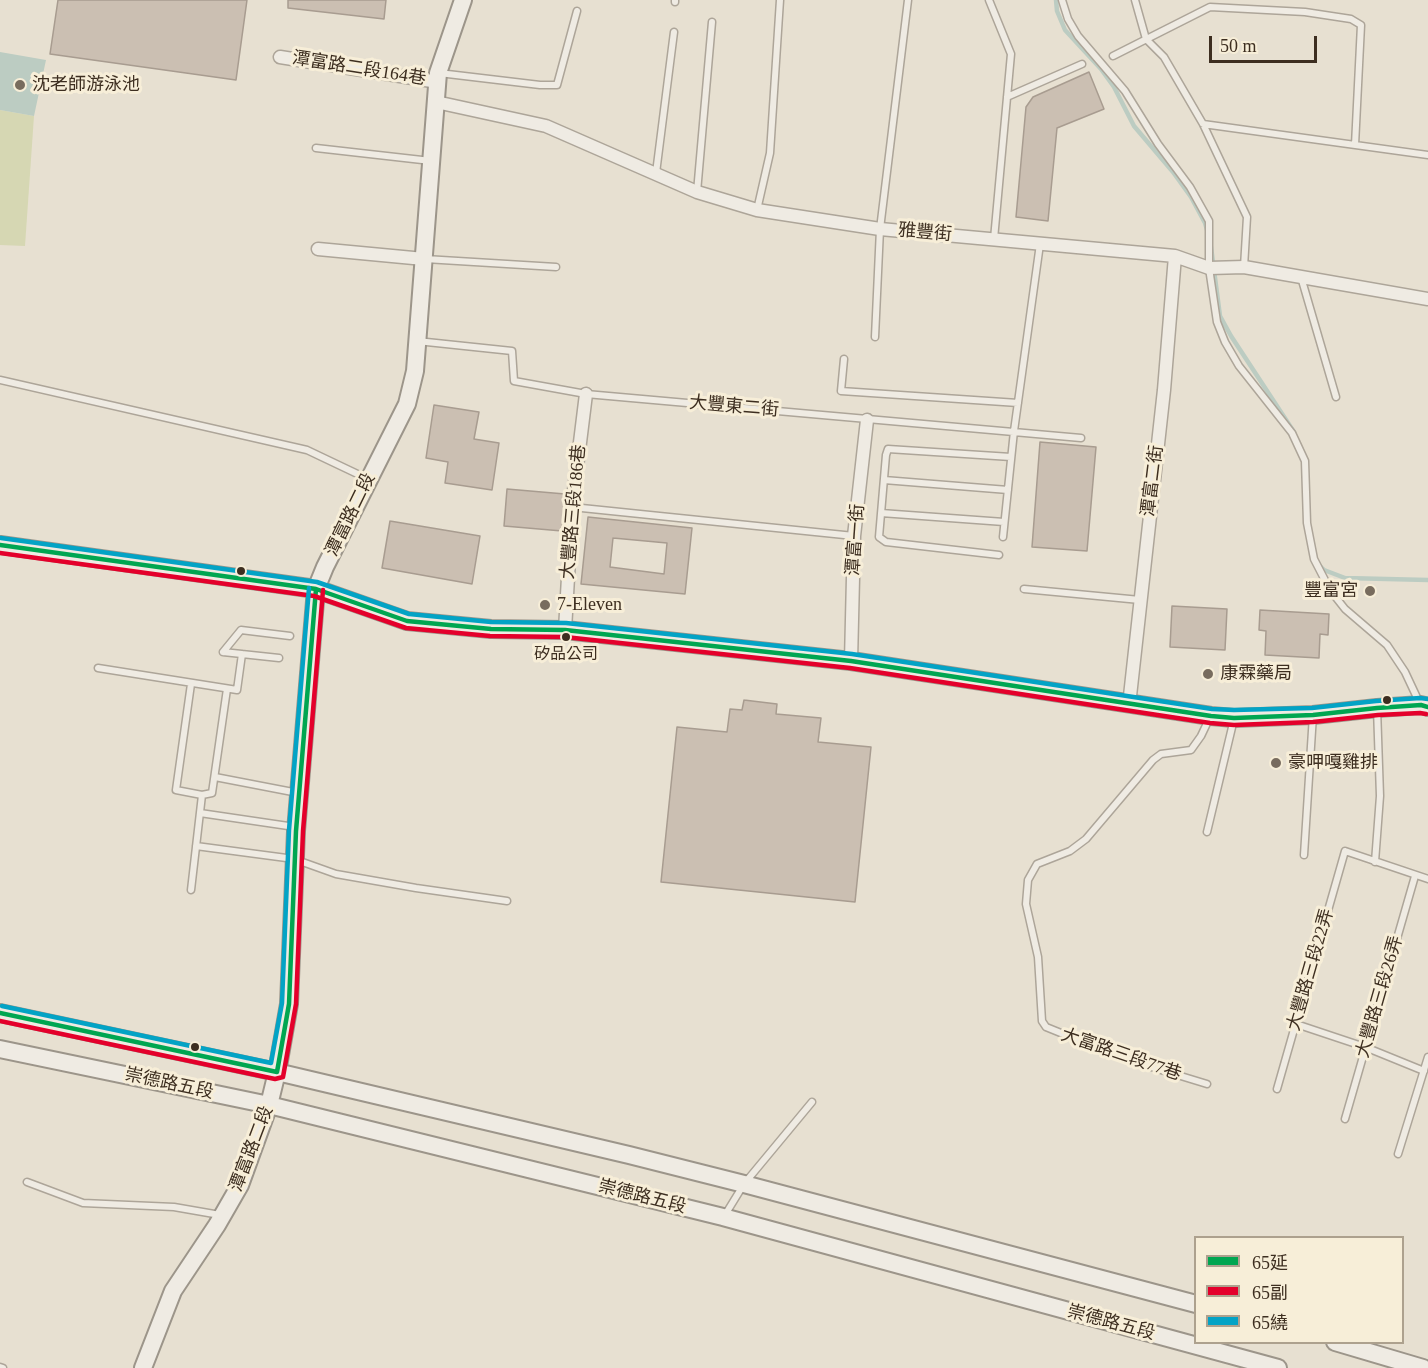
<!DOCTYPE html>
<html>
<head>
<meta charset="utf-8">
<style>
	body { margin:0 }
	#map { position:relative; width:1428px; height:1368px; overflow:hidden; background:#e7e0d1; font-family:"Times New Roman","Noto Sans TC",serif }
	canvas { display:block }
	.legend { position:absolute; left:1194px; top:1236px; width:210px; height:108px; box-sizing:border-box; background:#f7eed8; border:2px solid #ada18e; margin:0; padding:8px 10px; list-style:none; font-size:18px; color:#3d2e20 }
	.legend li { display:flex; align-items:center; gap:12px; height:30px }
	.legend b { width:30px; border:2px solid #ada18e }
	.scale { position:absolute; left:1209px; top:36px; width:108px; height:27px; box-sizing:border-box; border:3px solid #3d2e20; border-top:0; padding-left:8px; font-size:18px; line-height:21px; white-space:nowrap; color:#3d2e20; -webkit-text-stroke:4px #f7eed8; paint-order:stroke }
</style>
</head>
<body>
<div id="map">
<canvas width="1428" height="1368"></canvas>
<ul class="legend">
<li><b style="height:8px;background:#00a651"></b>65延</li>
<li><b style="height:8px;background:#e4002b"></b>65副</li>
<li><b style="height:8px;background:#03a3c5"></b>65繞</li>
</ul>
<div class="scale">50 m</div>
</div>
<script>
const c = document.querySelector('canvas').getContext('2d');
c.lineJoin = 'round';
function fill(path, color) {
  c.fillStyle = color;
  c.fill(path, 'evenodd');
}
function poly(rows) {
  const path = new Path2D();
  for (const r of rows) {
    path.moveTo(r[0], r[1]);
    for (let i = 2; i < r.length; i += 2) path.lineTo(r[i], r[i + 1]);
  }
  return path;
}
function strokePath(path, color, width, dash) {
  c.strokeStyle = color;
  c.lineWidth = width;
  c.lineCap = dash ? 'butt' : 'round';
  c.setLineDash(dash || []);
  c.stroke(path);
}
function write(font, color, halo, rows, align = 'center') {
  c.font = font + ' "Times New Roman","Noto Sans TC",serif';
  c.lineWidth = 6;
  c.setLineDash([]);
  c.textBaseline = 'middle';
  c.strokeStyle = halo;
  c.fillStyle = color;
  for (const [text, x, y, turn = 0] of rows) {
    c.save();
    c.translate(x, y);
    c.rotate((+turn || 0) * Math.PI / 180);
    c.textAlign = isNaN(turn) ? turn : align;
    if (halo) c.strokeText(text, 0, 0);
    c.fillText(text, 0, 0);
    c.restore();
  }
}
const green = poly([
	[0,110,34,116,25,246,0,245]
]);
const water = poly([
	[0,52,46,60,34,116,0,110]
]);
const stream = poly([
	[1056,0,1057,11,1065,30,1101,69,1114,87,1134,126,1173,172,1191,197,1205,223,1207,230],
	[1211,247,1220,316,1231,336,1294,432],
	[1319,565,1324,570,1345,578,1428,580]
]);
const building = poly([
	[58,0,247,0,236,80,50,54,58,0],
	[288,0,386,0,384,19,288,8,288,0],
	[1089,72,1104,109,1057,128,1048,221,1016,217,1026,107,1033,97,1089,72],
	[434,405,479,412,474,439,499,443,492,490,445,483,448,462,426,458,434,405],
	[1040,442,1096,447,1087,551,1032,547,1040,442],
	[507,489,565,494,562,531,504,526,507,489],
	[588,517,692,528,685,594,581,584,588,517],
	[613,538,667,543,664,574,610,567,613,538],
	[390,521,480,536,472,584,382,568,390,521],
	[1172,606,1227,609,1225,650,1170,647,1172,606],
	[1260,610,1329,614,1328,635,1320,634,1319,658,1265,655,1266,631,1259,630,1260,610],
	[744,700,777,704,776,714,821,718,818,742,871,747,855,902,661,882,677,727,727,732,730,709,742,710,744,700]
]);
const lane = poly([
	[989,0,1011,54,994,239],
	[1062,0,1068,19,1078,36,1125,91,1158,144,1190,187,1209,221,1209,268,1217,322,1225,342,1239,366,1292,433,1305,461,1307,523,1314,559,1330,590,1345,609,1387,645,1405,672,1420,704],
	[1135,0,1146,39,1164,57,1203,124,1247,217,1244,267],
	[675,2,675,0],
	[1113,56,1210,7,1305,12,1351,19,1361,25,1355,145],
	[439,73,540,85,557,85,577,11],
	[1007,97,1082,64],
	[1203,124,1428,155],
	[316,148,431,161],
	[656,173,674,32],
	[697,192,712,22],
	[757,210,770,153,780,0],
	[425,259,556,267],
	[1301,277,1336,397],
	[875,337,880,229,908,0],
	[417,341,512,351,514,381,586,394,1081,438],
	[844,359,841,391,1018,403],
	[0,380,307,450,368,479],
	[884,480,1008,490],
	[572,507,854,536],
	[881,513,1004,522],
	[1003,537,1014,431,1040,244],
	[999,555,886,542,879,537,886,455,888,449,1011,457],
	[1024,589,1140,600],
	[223,652,241,630,290,636],
	[223,652,279,658],
	[98,668,237,690,242,654],
	[191,684,176,790,202,795,212,793,227,689],
	[215,777,298,793],
	[200,813,295,827],
	[1207,832,1234,719],
	[196,846,294,859,336,874,416,888,507,901],
	[1304,855,1313,715],
	[1375,862,1380,796,1377,708],
	[191,890,202,795],
	[1296,1024,1365,1047,1424,1071],
	[1207,1084,1125,1059,1046,1027,1042,1021,1038,957,1026,904,1028,880,1037,864,1070,851,1086,839,1153,760,1161,754,1191,750,1201,736,1210,717],
	[1277,1089,1345,851,1428,879],
	[1345,1119,1415,876],
	[1398,1154,1428,1057],
	[27,1182,83,1203,174,1207,220,1215],
	[725,1215,744,1184,812,1102],
	[0,1367,3,1368]
]);
const street = poly([
	[280,57,438,82],
	[436,102,546,126,697,192,757,210,880,229,1175,256,1209,268,1244,267,1428,299],
	[318,249,424,259],
	[565,630,572,507,586,394],
	[851,661,854,536,867,420],
	[1129,705,1164,390,1175,256]
]);
const secondary = poly([
	[0,545,316,589,407,621,491,629,565,630,851,661,1211,716,1234,718,1313,715,1377,708,1421,705,1428,707],
	[0,1013,277,1072,629,1155,744,1184,1196,1304],
	[0,1049,269,1105,723,1217,1278,1368],
	[1335,1342,1423,1368],
	[143,1368,173,1291,217,1225,240,1185,269,1105,277,1072,289,1004,296,831,316,589,325,567,407,404,415,371,438,73,463,0]
]);
const bus1 = poly([
	[0,545,316,589,407,621,491,629,565,630,851,661,1211,716,1234,718,1313,715,1377,708,1421,705,1428,707],
	[0,1013,277,1072,289,1004,296,831,316,589]
]);
const bus2 = poly([
	[0,553,314,596,406,628,490,636,565,637,850,668,1210,723,1234,725,1313,722,1378,715,1420,713,1426,714],
	[0,1021,275,1079,283,1077,296,1004,303,831,323,590]
]);
const bus3 = poly([
	[1,538,317,582,409,614,491,622,566,623,852,654,1212,709,1234,710,1312,708,1376,701,1420,698,1428,699],
	[2,1006,271,1063,282,1003,289,830,309,588]
]);
const markers = [
	[20,85,6,"#786c5e"],
	[241,571,5,"#3d2e20"],
	[1370,591,6,"#786c5e"],
	[545,605,6,"#786c5e"],
	[566,637,5,"#3d2e20"],
	[1208,674,6,"#786c5e"],
	[1387,700,5,"#3d2e20"],
	[1276,763,6,"#786c5e"],
	[195,1047,5,"#3d2e20"]
];
const busNames = [
	["矽品公司",566,655]
];
const streetNames = [
	["潭富路二段164巷",359,69,9],
	["雅豐街",925,233,5],
	["大豐東二街",734,407,5],
	["潭富二街",1153,481,-83],
	["大豐路三段186巷",574,512,-85],
	["潭富路二段",351,515,-64],
	["潭富一街",856,540,-86],
	["大豐路三段22弄",1311,970,-74],
	["大豐路三段26弄",1380,997,-74],
	["大富路三段77巷",1121,1055,19],
	["崇德路五段",169,1084,12],
	["潭富路二段",252,1149,-69],
	["崇德路五段",642,1197,14],
	["崇德路五段",1111,1323,15]
];
const poiNames = [
	["沈老師游泳池",32,85],
	["豐富宮",1358,591,"right"],
	["7-Eleven",557,605],
	["康霖藥局",1220,674],
	["豪呷嘎雞排",1288,763]
];
fill(green, '#d6d7b3');
fill(water, '#bcccc2');
strokePath(stream, '#bcccc2', 4.5);
fill(building, '#cbbfb2');
strokePath(building, '#a89c90', 1.5);
strokePath(lane, '#ada599', 9);
strokePath(street, '#ada599', 15);
strokePath(secondary, '#9c958a', 20);
strokePath(lane, '#efebe3', 6);
strokePath(street, '#efebe3', 12);
strokePath(secondary, '#efebe3', 16);
strokePath(bus1, '#00a651', 4.5);
strokePath(bus2, '#e4002b', 4.5);
strokePath(bus3, '#03a3c5', 4.5);
for (const [x, y, r, color] of markers) {
  const dot = new Path2D();
  dot.arc(x, y, r, 0, 2 * Math.PI);
  c.fillStyle = color;
  c.fill(dot);
  strokePath(dot, '#f7eed8', 2);
}
write('16px', '#3d2e20', '#f7eed8', busNames);
write('18px', '#3d2e20', '#f7eed8', streetNames);
write('18px', '#3d2e20', '#f7eed8', poiNames, 'left');
</script>
</body>
</html>
